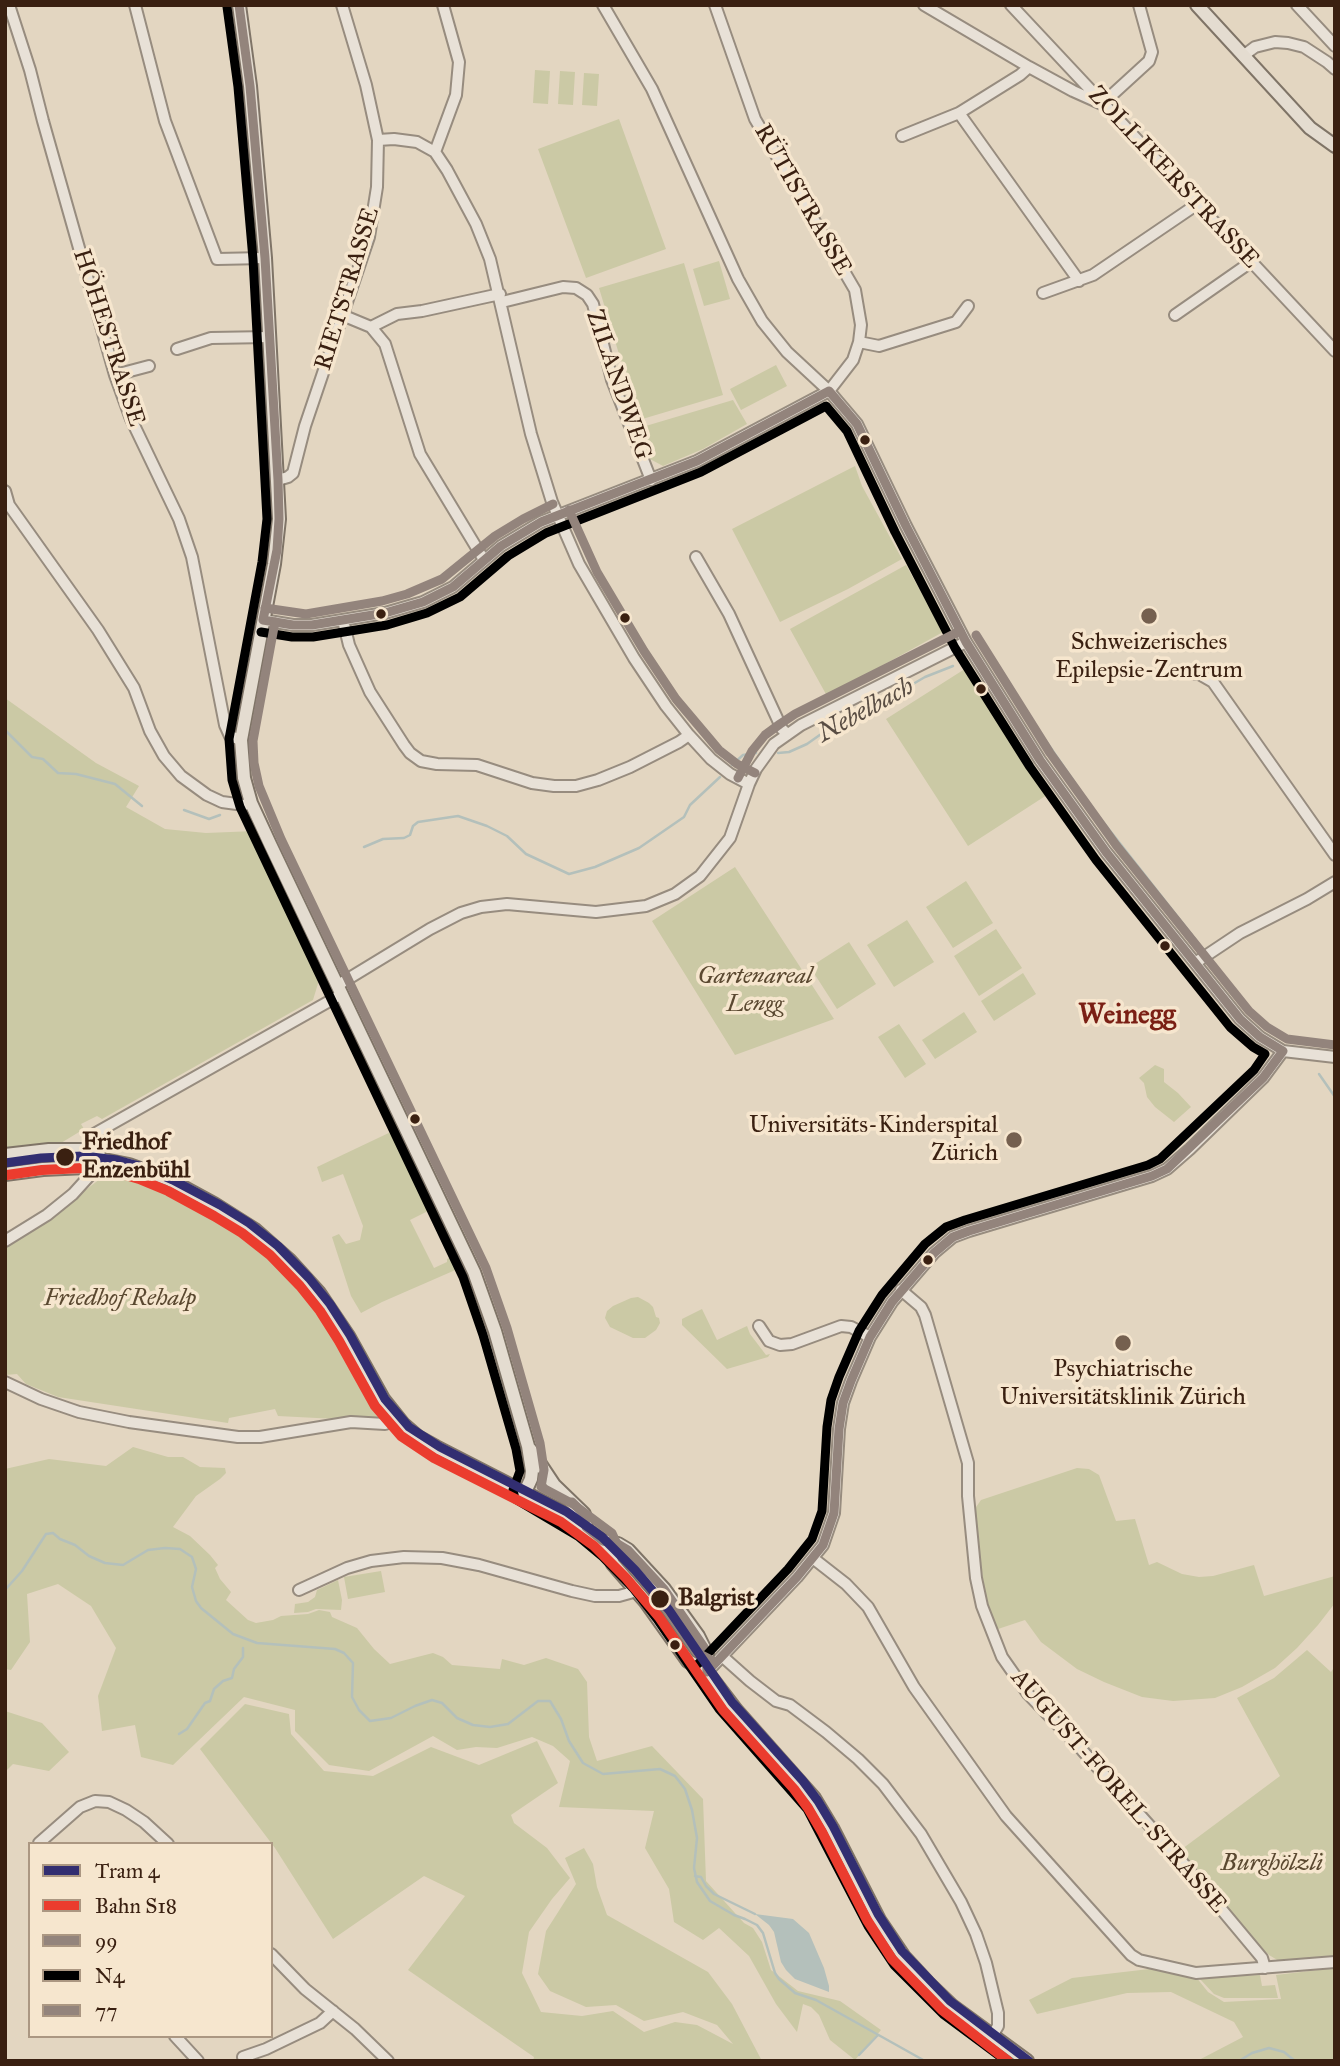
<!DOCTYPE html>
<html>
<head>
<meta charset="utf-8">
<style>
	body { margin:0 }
	#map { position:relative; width:1340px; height:2066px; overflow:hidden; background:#e3d6c1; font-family:"IM FELL Great Primer",serif }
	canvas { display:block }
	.frame { position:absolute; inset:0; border:7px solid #3a2011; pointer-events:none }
	.legend { position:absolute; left:28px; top:1842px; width:245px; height:196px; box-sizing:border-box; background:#f6e6ce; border:2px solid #ab9782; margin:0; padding:9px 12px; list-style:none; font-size:21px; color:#3a2011 }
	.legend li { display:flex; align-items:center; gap:14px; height:35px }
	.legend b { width:35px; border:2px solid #ab9782 }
</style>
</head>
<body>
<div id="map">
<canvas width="1340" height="2066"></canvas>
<div class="frame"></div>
<ul class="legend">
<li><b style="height:9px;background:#322e71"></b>Tram 4</li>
<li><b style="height:9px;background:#eb3c2e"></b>Bahn S18</li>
<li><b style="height:9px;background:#93847c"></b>99</li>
<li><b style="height:9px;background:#000"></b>N4</li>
<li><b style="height:9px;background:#93847c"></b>77</li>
</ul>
</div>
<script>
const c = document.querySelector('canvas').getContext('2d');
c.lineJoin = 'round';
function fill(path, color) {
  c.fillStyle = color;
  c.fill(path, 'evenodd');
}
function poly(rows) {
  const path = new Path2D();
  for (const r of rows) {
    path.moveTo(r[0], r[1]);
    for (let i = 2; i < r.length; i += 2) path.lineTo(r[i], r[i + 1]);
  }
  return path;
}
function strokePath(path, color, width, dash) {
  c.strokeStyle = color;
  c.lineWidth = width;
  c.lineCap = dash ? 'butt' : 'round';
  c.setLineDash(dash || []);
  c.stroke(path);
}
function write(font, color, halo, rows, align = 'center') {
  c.font = font + ' "IM FELL Great Primer",serif';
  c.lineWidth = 7;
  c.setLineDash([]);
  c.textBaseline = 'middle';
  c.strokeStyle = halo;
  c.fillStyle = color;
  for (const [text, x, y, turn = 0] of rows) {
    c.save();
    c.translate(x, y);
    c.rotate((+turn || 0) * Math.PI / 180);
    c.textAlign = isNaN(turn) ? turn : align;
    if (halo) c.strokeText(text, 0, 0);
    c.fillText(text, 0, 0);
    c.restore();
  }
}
const green = poly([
	[535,70,550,71,548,104,533,103],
	[560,71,575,72,573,105,558,104],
	[584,73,599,74,597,106,582,105],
	[619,119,666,249,586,278,538,149],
	[719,261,730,299,704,306,693,269],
	[684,263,723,395,639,420,599,288],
	[776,365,787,386,741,410,730,389],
	[733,400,747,424,703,449,663,466,650,459,639,428],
	[855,466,862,486,902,559,848,589,780,622,732,529],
	[906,565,943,632,827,696,790,629],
	[968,667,1050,793,968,846,886,719],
	[5,698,96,763,139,786,126,807,165,829,206,833,255,831,273,879,320,977,313,1000,102,1119,97,1116,81,1124,84,1129,61,1143,23,1145,5,1149],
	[735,867,834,1019,735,1055,652,921],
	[966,881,993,923,953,948,926,907],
	[907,920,934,962,894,987,867,945],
	[996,929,1022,968,979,996,954,956],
	[849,942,876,984,837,1009,810,967],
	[1023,973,1036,994,994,1021,981,1001],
	[964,1012,977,1032,935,1059,922,1040],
	[899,1024,926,1064,905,1078,878,1037],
	[1155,1065,1164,1069,1164,1082,1178,1093,1191,1107,1174,1122,1155,1107,1147,1097,1144,1083,1139,1078],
	[395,1130,434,1208,410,1220,434,1268,447,1262,447,1259,452,1256,452,1248,460,1268,382,1302,361,1313,351,1296,332,1237,339,1234,346,1244,360,1240,363,1226,343,1174,322,1182,317,1167],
	[109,1172,147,1182,192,1202,193,1205,215,1216,238,1231,282,1267,307,1294,326,1318,381,1415,375,1421,278,1416,275,1409,229,1418,228,1423,58,1397,26,1384,17,1374,5,1375,5,1245,48,1219],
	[638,1297,649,1303,653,1307,656,1317,659,1318,660,1323,656,1330,645,1338,633,1338,610,1327,605,1318,607,1311,613,1306,631,1298],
	[702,1309,717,1340,747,1326,750,1334,766,1355,770,1354,768,1357,727,1369,682,1325,682,1319],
	[133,1447,168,1457,183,1457,200,1467,225,1468,226,1473,220,1479,196,1496,173,1527,190,1536,210,1555,218,1565,215,1568,220,1579,231,1592,226,1600,248,1620,256,1623,273,1620,281,1616,308,1614,319,1610,330,1612,332,1617,357,1628,374,1649,390,1664,433,1653,443,1657,452,1665,500,1669,502,1659,524,1665,546,1658,578,1669,587,1682,589,1737,597,1761,652,1746,703,1799,706,1881,744,1923,753,1928,762,1942,771,1970,798,1991,840,2001,881,2030,855,2060,830,2040,819,2015,811,2007,803,2004,797,2032,776,2004,749,1956,719,1928,703,1940,674,1922,669,1889,645,1848,654,1811,559,1807,570,1761,553,1746,532,1737,497,1748,476,1747,457,1750,433,1736,369,1771,329,1765,295,1731,295,1710,244,1697,173,1765,141,1757,135,1725,102,1731,98,1696,116,1648,91,1606,58,1584,27,1594,30,1642,11,1670,5,1669,5,1469,49,1459,106,1466],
	[1077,1468,1089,1469,1099,1475,1116,1521,1135,1519,1149,1565,1157,1562,1182,1574,1199,1577,1213,1576,1254,1565,1264,1596,1335,1576,1335,1603,1318,1625,1297,1648,1275,1668,1242,1687,1215,1698,1173,1701,1142,1697,1104,1682,1077,1669,1041,1642,1025,1620,995,1630,986,1602,974,1510,981,1500],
	[381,1571,385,1592,348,1599,344,1577],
	[338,1580,342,1600,341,1610,316,1609,308,1612,294,1613,295,1604,308,1602,315,1597,317,1590],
	[1307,1650,1331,1672,1335,1666,1335,1959,1284,1964,1269,1955,1261,1947,1178,1852,1280,1776,1237,1698,1274,1678],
	[245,1704,289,1714,291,1734,324,1771,373,1776,431,1747,479,1765,537,1741,558,1783,511,1815,514,1823,547,1848,570,1878,552,1899,529,1932,522,1973,541,2012,582,2016,613,2011,644,2032,675,2022,697,2025,733,2044,717,2025,683,2012,644,2021,616,2005,586,2007,550,1991,538,1974,546,1931,576,1884,565,1858,584,1848,593,1864,597,1887,607,1915,708,1972,732,2004,762,2061,533,2061,534,2057,408,1970,465,1896,424,1876,333,1939,275,1848,200,1749],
	[5,1711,42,1723,69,1752,49,1771,13,1764,5,1772],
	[1158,1968,1196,1977,1208,1992,1224,2002,1281,1999,1276,1975,1335,1968,1335,2061,1197,2061,1243,2037,1234,2022,1171,1992,1127,1993,1037,2014,1029,2000,1072,1978],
	[1260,1975,1262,1986,1275,1985,1278,1998,1224,1998,1214,1994,1199,1978]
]);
const water = poly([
	[755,1914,793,1919,809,1933,824,1968,829,1986,829,1992,795,1979,786,1970,781,1962,774,1932,769,1925]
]);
const stream = poly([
	[993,657,1029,715],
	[1037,728,1093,809],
	[5,730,32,757,43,759,58,773,76,774,115,784,142,806],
	[778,753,789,752,807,744,848,715,884,701,925,677,953,666],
	[732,765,743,755,756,753],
	[184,810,209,819,220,815],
	[1100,818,1199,944],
	[364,847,383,839,404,838,410,835,413,826,418,822,458,816,487,826,507,836,526,854,569,874,595,867,639,848,684,817,690,805,720,777],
	[1319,1074,1335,1097],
	[5,1590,22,1571,46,1534,53,1533,60,1539,75,1545,89,1556,105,1563,123,1565,148,1550,165,1548,180,1549,192,1557,196,1569,192,1587,196,1601,201,1608,233,1634,257,1643,335,1649,344,1653,353,1663,352,1697,359,1710,370,1721,391,1718,415,1706,432,1700,442,1703,457,1718,473,1725,490,1727,508,1724,538,1701,550,1701,561,1719,569,1741,583,1763,603,1774,660,1769,675,1776,685,1789,692,1810,697,1838,694,1868,697,1882,710,1901,734,1915,745,1919,757,1925,763,1933,775,1973,779,1979,795,1993,816,2000,925,2061],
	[179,1734,187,1729,205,1703,210,1701,214,1689,223,1681,232,1678,234,1669,243,1657,243,1648],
	[695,1876,701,1877,706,1886,714,1894,755,1914],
	[859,2055,878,2035],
	[1239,2061,1252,2053,1269,2048,1284,2052,1295,2061]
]);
const minor = poly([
	[9,5,30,70,43,121,115,375,131,419,179,519,192,557,225,725,230,736,241,740],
	[135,5,165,121,217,259,265,258],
	[603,5,652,89,738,279,762,321,787,352,829,391,857,424,906,526,966,642,1040,760,1106,852,1240,1019,1260,1037,1283,1051,1335,1057],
	[924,5,1029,67,1073,91,1102,104,1149,61,1152,52,1139,5],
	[1011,5,1335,351],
	[1297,5,1335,46],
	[1243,56,1255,47,1275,42,1288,43,1304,47,1327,62,1335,69],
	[959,113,1079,281],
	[902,136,959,113,1020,75,1029,67],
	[378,140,394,139,417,142,435,152,447,170,476,224,490,259,531,434,552,502,579,564,634,658,666,706,689,735,711,759,730,774,749,784],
	[435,152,456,95,459,62,443,5],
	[1043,293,1093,275,1196,205],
	[502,302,563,287,576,288,587,295,593,304,612,380,651,480],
	[342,315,371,327,385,344,420,454,484,560],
	[1175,315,1251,262],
	[371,327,397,314,422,311,500,294],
	[859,342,879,346,956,322,968,306],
	[177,349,211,338,269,337],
	[115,375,149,366],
	[278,480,288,477,293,473,305,426,369,237,377,187,378,140,366,85,342,5],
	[5,491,9,505],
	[5,504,9,505,98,630,134,688,150,731,164,756,181,776,207,795,222,802,244,805,251,803],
	[696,557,729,614,782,729,787,734],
	[263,620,293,625,312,625,385,613,423,602,453,587,501,546,541,522,697,461,829,391,853,360,859,342,861,325,855,290,755,119,715,5],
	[343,620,349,645,370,692,404,745,410,753,421,761,437,764,477,765,532,783,554,786,576,786,598,780,630,767,679,742,689,735],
	[1183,672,1199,674,1213,682,1335,855],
	[1195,963,1240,933,1307,899,1335,882],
	[338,985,430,929,461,913,481,907,507,904,596,912,646,906,675,894,700,876,730,838,749,784,756,769,774,744,801,725,966,642],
	[5,1241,47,1215,73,1194,92,1173,99,1159,100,1146,94,1134,342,994],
	[901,1290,921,1307,925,1315,968,1463,968,1496,976,1578,982,1606,1002,1657,1028,1694,1082,1750,1182,1862,1262,1958,1265,1968],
	[759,1326,769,1341,780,1345,792,1344,841,1326,851,1327,870,1337],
	[5,1382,41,1399,79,1412,129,1422,238,1437,260,1437,351,1422,385,1424,398,1419],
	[814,1559,846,1584,868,1607,914,1687,1006,1816,1131,1955,1139,1960,1196,1973,1335,1962],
	[299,1590,347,1568,371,1561,404,1557,442,1558,479,1565,572,1591,595,1596,619,1596,637,1591],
	[722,1656,750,1681,776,1701,790,1705,826,1732,858,1759,883,1784,921,1834,961,1902,976,1934,986,1963,998,2013,998,2026,992,2036],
	[707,1672,797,1577,823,1545,834,1513,839,1429,843,1403,851,1381,870,1337,892,1302,934,1253,953,1237,969,1231,1152,1176,1167,1169,1190,1149,1263,1078,1283,1051],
	[39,1843,80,1807,95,1801,109,1802,126,1810,144,1822,168,1844],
	[271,1954,305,1989,355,2029,388,2061],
	[175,2036,198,2061],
	[243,2057,266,2049,320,2023,333,2011]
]);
const major = poly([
	[239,5,250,86,265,258,279,519,274,564,241,740,244,778,251,803,270,844,474,1272,495,1331,528,1446,532,1471,531,1479,525,1492],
	[1197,5,1310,128,1335,146],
	[5,1155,49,1150,87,1150,99,1159,129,1165,168,1179,214,1204,255,1230,289,1260,319,1293,348,1336,383,1399,403,1424,418,1437,436,1447,557,1509,603,1541,618,1544,628,1550,664,1589,698,1636,707,1654,707,1672],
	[5,1174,43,1169,86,1167,99,1159],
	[530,1449,554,1485,584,1514,586,1527],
	[603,1541,613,1564,646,1602,688,1661,707,1672,736,1710,814,1798,832,1828,879,1920,904,1957,928,1983,952,2006,1027,2061]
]);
const bus1 = poly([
	[239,5,250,86,265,258,278,480,279,519,277,550,263,620],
	[829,391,857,424,906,526,966,642,1040,760,1106,852,1240,1019,1260,1037,1283,1051],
	[263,620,293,625,312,625,385,613,423,602,453,587,501,546,541,522,697,461,829,391],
	[572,1502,584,1514,586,1527,603,1541,618,1544,628,1550,664,1589,706,1650,707,1672],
	[707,1672,797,1577,823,1545,834,1513,839,1429,843,1403,851,1381,870,1337,892,1302,934,1253,953,1237,969,1231,1152,1176,1167,1169,1263,1078,1283,1051]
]);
const bus2 = poly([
	[227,7,238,87,253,259,267,519,262,562,229,739,232,780,240,807,463,1277,483,1335,516,1449,520,1471,513,1490,515,1499,579,1537,603,1557,633,1588,657,1619,719,1709,807,1809,868,1926,894,1965,944,2015,1006,2061],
	[261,632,292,637,313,637,387,625,427,613,460,597,508,556,546,533,701,472,826,406,847,431,895,532,955,648,1030,767,1096,860,1230,1027,1253,1047,1265,1054,1254,1070,1160,1159,1148,1165,965,1220,946,1227,925,1244,882,1295,859,1331,839,1377,831,1400,827,1427,822,1511,812,1539,788,1569,698,1664]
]);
const bus3 = poly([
	[569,510,597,572,644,651,676,699,719,750,737,764,755,773],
	[265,608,306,614,382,601,407,594,442,579,495,536,523,519,553,504],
	[275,622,253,741,254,763,259,786,281,839,486,1268,507,1328,540,1443,544,1470,541,1487,573,1504,612,1533,623,1557,656,1595,696,1652,713,1661],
	[976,635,1050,753,1116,845,1249,1011,1267,1027,1287,1039,1335,1045],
	[738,778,752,751,765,735,780,724,795,714,960,631]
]);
const rail1 = poly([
	[7,1175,42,1170,83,1168,115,1172,139,1179,168,1191,214,1216,242,1233,270,1255,300,1286,320,1311,339,1341,375,1406,401,1436,434,1458,561,1522,594,1546,626,1578,659,1617,723,1710,794,1789,808,1808,822,1832,867,1920,892,1959,942,2010,1008,2061]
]);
const tram1 = poly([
	[5,1163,41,1158,83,1156,117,1160,143,1167,173,1180,220,1205,249,1223,278,1246,309,1278,330,1304,350,1335,385,1399,409,1427,440,1447,567,1512,602,1537,635,1570,669,1610,732,1702,803,1781,818,1801,833,1826,878,1914,902,1951,950,2001,1029,2061]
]);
const markers = [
	[865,440,6,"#3a2011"],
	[381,614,6,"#3a2011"],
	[1149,616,9,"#75604f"],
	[625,618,6,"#3a2011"],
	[981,689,6,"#3a2011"],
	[1165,946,6,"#3a2011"],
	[415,1119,6,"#3a2011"],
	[1014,1140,9,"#75604f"],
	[65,1157,10,"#3a2011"],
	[928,1260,6,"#3a2011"],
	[1123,1343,9,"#75604f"],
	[660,1599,10,"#3a2011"],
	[675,1645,6,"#3a2011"]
];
const streetNames = [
	["ZOLLIKERSTRASSE",1173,178,47],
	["RÜTISTRASSE",802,200,60],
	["RIETSTRASSE",348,289,-73],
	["HÖHESTRASSE",108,338,72],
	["ZILANDWEG",618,385,71],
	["AUGUST-FOREL-STRASSE",1118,1792,49]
];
const poiNames = [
	["Schweizerisches",1149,643],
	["Epilepsie-Zentrum",1149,671],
	["Universitäts-Kinderspital",998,1126,"right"],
	["Zürich",998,1154,"right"],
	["Psychiatrische",1123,1370],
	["Universitätsklinik Zürich",1123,1398]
];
const parkNames = [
	["Gartenareal",755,977],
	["Lengg",755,1005],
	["Friedhof Rehalp",120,1299],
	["Burghölzli",1272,1864]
];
const stopNames = [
	["Friedhof",82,1143],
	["Enzenbühl",82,1171],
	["Balgrist",678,1599]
];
const waterNames = [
	["Nebelbach",866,711,-29]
];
const quarterNames = [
	["Weinegg",1127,1016]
];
fill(green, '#cbc9a5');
fill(water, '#b4c0bb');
strokePath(stream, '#b4c0bb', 2.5);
strokePath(minor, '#978c7f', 14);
strokePath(major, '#7f7467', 16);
strokePath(minor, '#e8e1d7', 10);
strokePath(major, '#e4dcd0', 12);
strokePath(bus1, '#93847c', 9);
strokePath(bus2, '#000', 9);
strokePath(bus3, '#93847c', 9);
strokePath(rail1, '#eb3c2e', 10);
strokePath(tram1, '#322e71', 9);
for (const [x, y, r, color] of markers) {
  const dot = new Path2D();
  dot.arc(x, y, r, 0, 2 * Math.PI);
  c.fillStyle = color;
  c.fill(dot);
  strokePath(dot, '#f6e6ce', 2.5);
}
write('24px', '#3a2011', '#f6e6ce', streetNames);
write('24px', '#3a2011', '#f6e6ce', poiNames);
write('italic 24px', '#5a4830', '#f6e6ce', parkNames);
write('bold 24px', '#3a2011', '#f6e6ce', stopNames, 'left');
write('italic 26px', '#594d43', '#f6e6ce', waterNames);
write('bold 28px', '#7a1f14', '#f6e6ce', quarterNames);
</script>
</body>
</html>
